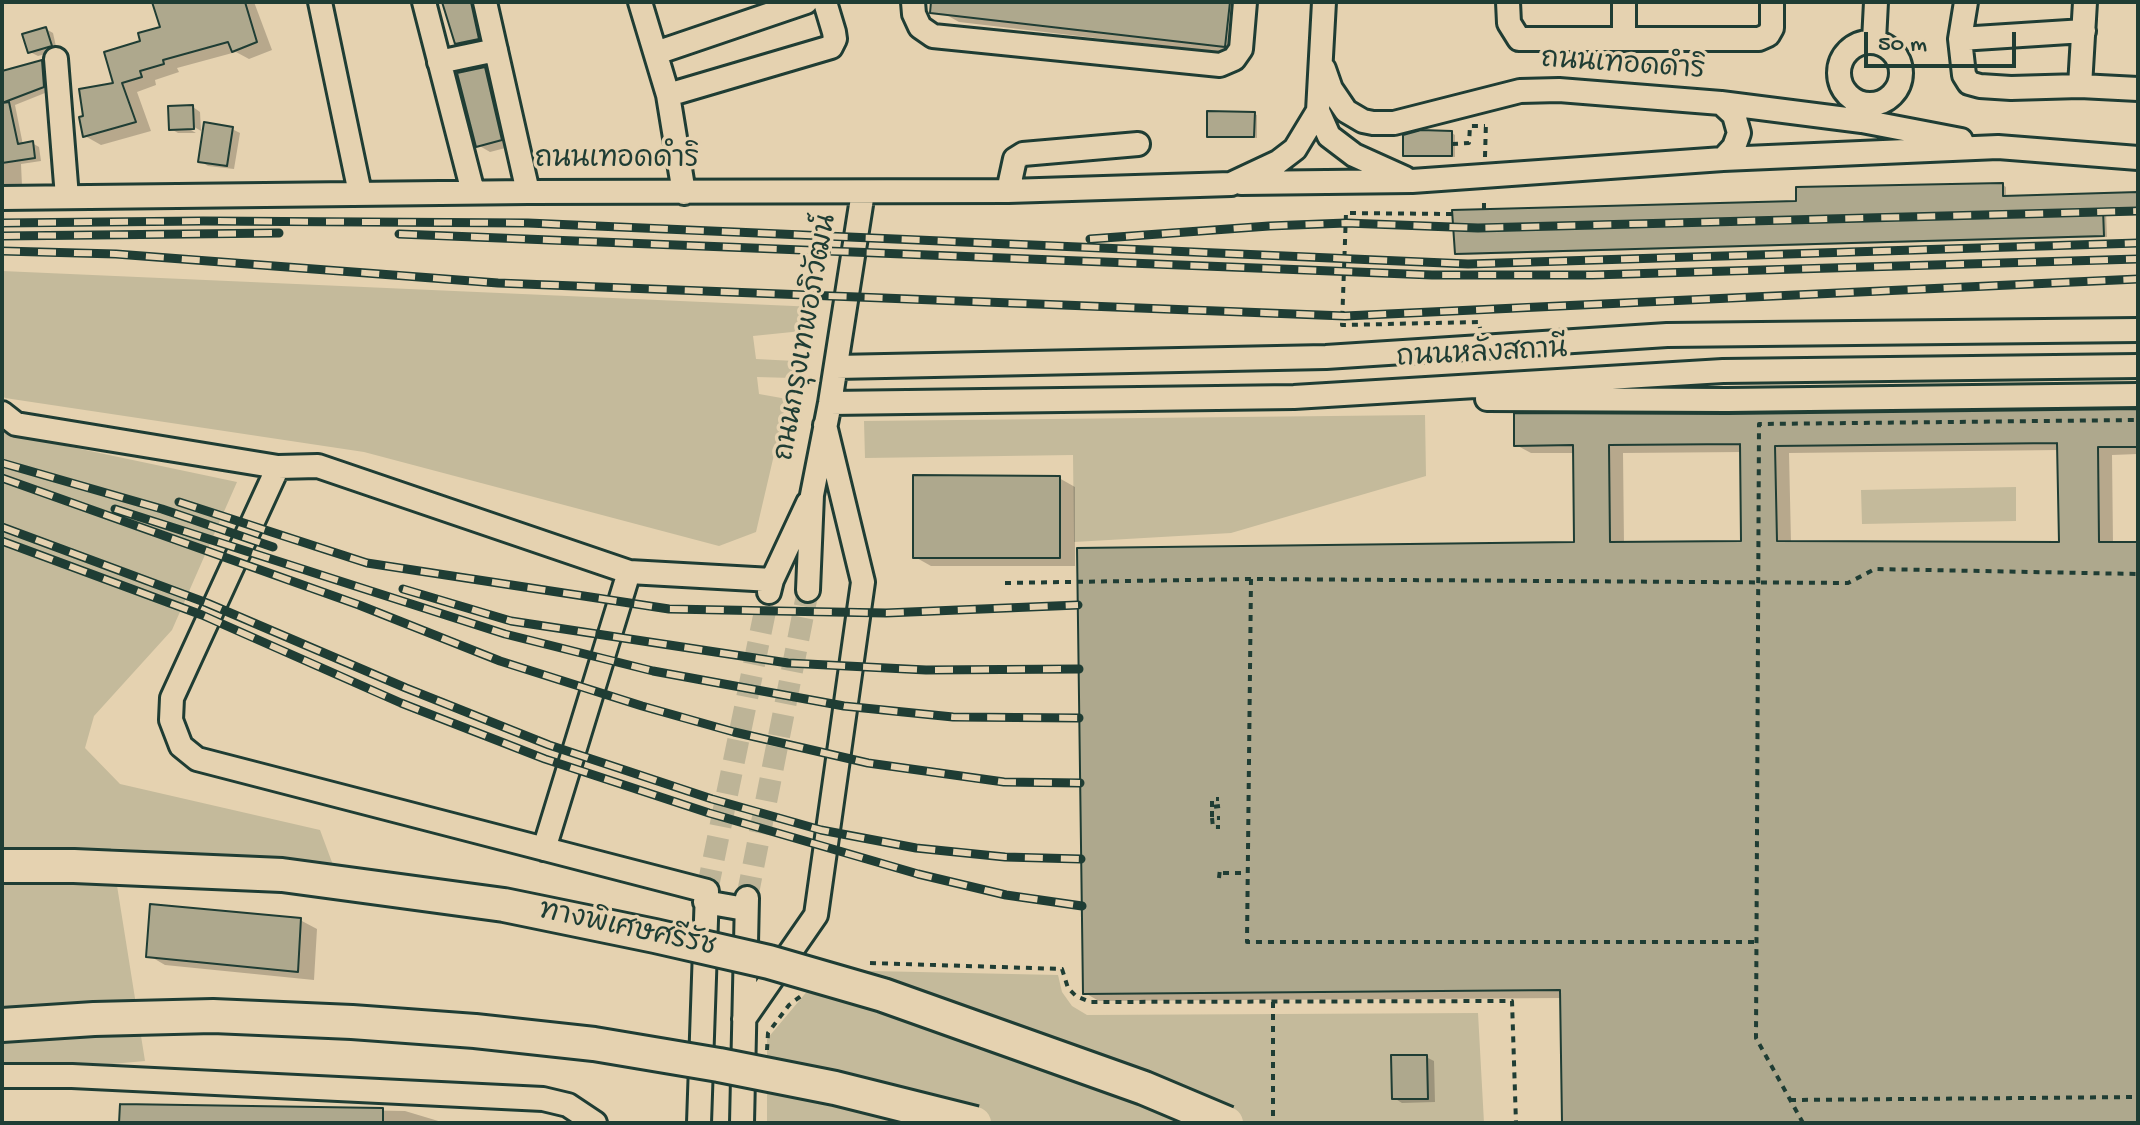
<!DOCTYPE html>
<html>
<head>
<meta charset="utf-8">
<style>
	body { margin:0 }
	#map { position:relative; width:2140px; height:1125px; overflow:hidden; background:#e5d2b0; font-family:"Gochi Hand",sans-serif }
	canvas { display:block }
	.frame { position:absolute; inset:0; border:4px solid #1f3d34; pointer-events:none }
	.scale { position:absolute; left:1864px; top:32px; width:152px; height:36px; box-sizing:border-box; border:4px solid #1f3d34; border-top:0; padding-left:10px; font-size:24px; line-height:28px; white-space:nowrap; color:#1f3d34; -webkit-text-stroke:6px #e5d2b0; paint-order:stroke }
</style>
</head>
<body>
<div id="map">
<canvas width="2140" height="1125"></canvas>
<div class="frame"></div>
<div class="scale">50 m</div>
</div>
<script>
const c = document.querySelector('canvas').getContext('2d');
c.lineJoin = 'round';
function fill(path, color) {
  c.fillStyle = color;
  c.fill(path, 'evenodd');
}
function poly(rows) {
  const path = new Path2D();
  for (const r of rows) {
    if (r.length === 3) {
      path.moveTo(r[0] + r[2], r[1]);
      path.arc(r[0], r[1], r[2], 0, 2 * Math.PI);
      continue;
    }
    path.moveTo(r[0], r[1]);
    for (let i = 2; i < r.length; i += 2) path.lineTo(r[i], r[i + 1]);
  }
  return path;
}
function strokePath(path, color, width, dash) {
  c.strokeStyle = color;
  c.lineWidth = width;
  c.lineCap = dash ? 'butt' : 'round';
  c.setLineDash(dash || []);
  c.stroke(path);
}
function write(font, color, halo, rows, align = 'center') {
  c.font = font + ' "Gochi Hand","Playpen Sans Thai",sans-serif';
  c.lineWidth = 7;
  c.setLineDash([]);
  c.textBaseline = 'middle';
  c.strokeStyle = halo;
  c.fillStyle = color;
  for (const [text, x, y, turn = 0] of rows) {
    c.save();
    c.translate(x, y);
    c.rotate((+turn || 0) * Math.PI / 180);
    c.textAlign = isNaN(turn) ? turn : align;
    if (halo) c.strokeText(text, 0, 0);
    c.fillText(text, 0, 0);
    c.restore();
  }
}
const green = poly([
	[2,271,816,307,802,331,753,336,756,359,795,361,792,378,757,377,759,394,787,399,756,532,719,546,364,452,5,398,2,395],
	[1425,415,1426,476,1231,533,1074,542,1073,455,865,458,864,421],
	[2,428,14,435,237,482,172,630,94,716,85,748,120,784,320,830,333,865,111,848,145,1061,2,1074],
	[2016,487,2016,521,1862,524,1861,490],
	[825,970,1058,975,1062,992,1072,1006,1087,1015,1478,1013,1484,1123,767,1123,767,1039]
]);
const shadow = poly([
	[154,2,254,2,272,50,249,59,236,52,177,68,179,72,155,80,156,85,137,92,151,131,101,145,85,136,142,42,162,28],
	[444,2,485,2,490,46,468,50,456,43],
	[944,2,1246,2,1241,55,959,22,943,13],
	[46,29,53,33,57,51,38,56,30,52],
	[42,63,48,67,50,91,15,105,23,145,32,143,39,147,41,161,21,164,22,186,3,187,2,74],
	[485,69,497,76,513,146,490,152,478,145],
	[193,107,200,112,201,131,186,122,184,126,196,133,178,133,171,129],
	[1254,114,1257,115,1257,138,1209,136],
	[232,129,240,133,234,169,208,166,200,161],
	[1452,133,1455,135,1455,157,1405,155],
	[2003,185,2006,187,2006,198,2138,194,2138,209,2106,210,2107,237,1460,255,1457,253,1798,203],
	[2138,411,2138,454,2112,455,2113,544,2138,544,2138,1123,1564,1123,1562,998,1099,1001,1085,993,1576,544,1575,453,1531,453,1516,445,1727,416],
	[2059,450,2061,544,1791,543,1789,453],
	[1742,452,1743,543,1624,544,1623,453],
	[1059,478,1075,487,1075,566,931,566,915,557],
	[300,920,317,929,314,980,165,965,148,955],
	[1426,1057,1434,1061,1435,1102,1402,1103,1394,1098],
	[122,1106,405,1111,445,1123,121,1123]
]);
const building = poly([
	[152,2,245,2,257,42,232,52,228,42,163,60,164,64,140,71,142,77,122,83,136,122,83,137,79,117,83,116,79,89,113,83,104,52,140,41,138,33,160,27,152,2],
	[442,2,471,2,479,39,455,44,442,2],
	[931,2,1230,2,1225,47,930,13,931,2],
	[46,27,52,46,28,53,22,34,46,27],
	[42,60,44,87,2,103,2,71,42,60],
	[485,67,502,140,476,147,457,73,485,67],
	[9,102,18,144,33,141,35,158,2,163,2,103,9,102],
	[193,105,194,129,169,130,168,106,193,105],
	[1207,111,1255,112,1254,137,1207,137,1207,111],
	[204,122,233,127,227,166,198,162,204,122],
	[1421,130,1452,131,1452,156,1403,156,1403,135,1421,130],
	[2003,183,2003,196,2138,192,2138,208,2103,209,2104,236,1455,254,1452,210,1796,201,1796,187,2003,183],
	[2138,409,2138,447,2098,447,2099,542,2138,542,2138,1123,1562,1123,1560,990,1083,994,1077,548,1574,542,1573,445,1514,446,1514,413,1727,414,2138,409],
	[2057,443,2059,542,1777,541,1775,446,2057,443],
	[1740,444,1741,541,1610,542,1609,445,1740,444],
	[913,475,1060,476,1060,558,913,558,913,475],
	[150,904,301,918,298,972,146,957,150,904],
	[1391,1055,1427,1055,1428,1099,1392,1099,1391,1055],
	[120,1104,383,1108,383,1123,119,1123,120,1104]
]);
const minorTunnel = poly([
	[707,891,769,592],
	[747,898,808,590]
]);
const path = poly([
	[1452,144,1469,143,1470,126,1485,126],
	[1485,157,1486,121],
	[1484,209,1484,197],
	[1452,214,1346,213,1342,325,1479,322,1480,328],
	[1251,579,1247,942,1757,942],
	[1005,583,1251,579,1848,583,1875,569,2138,574],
	[1220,806,1212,807,1212,818,1220,818],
	[1212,807,1212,799,1219,799],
	[1212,818,1213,827,1220,827],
	[1223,873,1247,873],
	[1219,878,1220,869],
	[870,963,1062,969,1068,988,1076,996,1090,1002,1512,1001,1516,1123],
	[1273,1002,1273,1123],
	[767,1050,768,1033,789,1005,801,996],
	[1790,1100,2138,1097],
	[1803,1123,1756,1038,1759,424,2138,420]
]);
const minor = poly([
	[320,2,360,193],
	[424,2,473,192],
	[485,2,528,192],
	[640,2,668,95,684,193],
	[913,2,914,14,920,27,933,36,1220,65,1234,59,1241,49,1245,2],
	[1508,2,1509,23,1519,39,1759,39,1768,35,1772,28,1772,2],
	[1624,2,1624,39],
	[1966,2,1960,39,1964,75,1969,83,1980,86,2011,88,2080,86,2138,89],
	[1960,39,2084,31],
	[1874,41,1876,2],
	[1870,73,31],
	[656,53,806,2],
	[56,59,67,197],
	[439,62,496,50],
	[1324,69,1331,89,1346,111,1363,121,1373,123,1394,123,1520,91,1559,90,1721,103,1862,121,1961,140],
	[2080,86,2085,2],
	[668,95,831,47,835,39,834,32,825,2],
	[1721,103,1734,115,1739,133,1734,147,1723,159],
	[1318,111,1329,136,1354,155,1405,178],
	[1241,183,1412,181,1723,159,1998,147,2138,158],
	[1008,191,1015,159,1023,154,1138,144],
	[2,198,528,192,1008,191,1231,184,1278,162,1295,149,1318,111,1324,2],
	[836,367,1326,357,1667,335,2138,330],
	[1487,399,1727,400,2138,395],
	[830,403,1294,397,1723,371,2138,366],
	[2,413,16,424,278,467,318,466,629,572,772,580],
	[278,467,172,698,171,720,181,746,197,759,707,891,699,1123],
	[808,590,812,495,830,403,863,192],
	[769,592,772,580,808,503],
	[544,849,629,572],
	[705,902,745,909],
	[744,1019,816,915,863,582,825,425],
	[2,1076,72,1076,543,1099,568,1105,595,1123],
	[742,1123,747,898]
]);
const rail = poly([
	[2,223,203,221,528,223,1468,264,2138,243],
	[399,234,1432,275,1592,275,2138,259],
	[2,236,279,233],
	[1090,239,1269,226,1346,223,1478,228,2138,211],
	[2,251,116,254,498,283,1345,316,2138,279],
	[2,463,162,509,273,547],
	[2,478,359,605,500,661,642,706,734,732,868,763,1004,782,1080,783],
	[179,502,367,563,669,609,886,613,1078,605],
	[115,509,505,634,653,671,844,706,953,717,1079,718],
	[2,527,207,603,406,688,549,745,712,799,821,830,916,848,1005,857,1081,859],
	[2,541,202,615,401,703,545,759,709,813,918,874,1006,895,1082,906],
	[403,589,511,621,788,663,926,670,1079,669]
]);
const highwayBridge = poly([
	[2,866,74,866,282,875,504,905,655,936,769,962,883,995,1144,1088,1227,1123],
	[2,1025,94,1019,213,1016,352,1022,475,1031,594,1044,719,1065,835,1088,975,1123]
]);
const streetNames = [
	["ถนนเทอดดำริ",1623,67,4],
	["ถนนเทอดดำริ",617,162],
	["ถนนกรุงเทพอภิวัฒน์",808,338,-80],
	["ถนนหลังสถานี",1482,356,-3],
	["ทางพิเศษศรีรัช",627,931,12]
];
fill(green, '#c4ba9b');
fill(shadow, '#0003');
fill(building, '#aea88d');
strokePath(building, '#1f3d34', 2);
strokePath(minorTunnel, '#bdb497', 22, [22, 11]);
strokePath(minor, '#1f3d34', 28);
strokePath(path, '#1f3d34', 4, [6, 6]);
strokePath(minor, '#e5d2b0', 22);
strokePath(rail, '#1f3d34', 9);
strokePath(rail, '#e5d2b0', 6, [18]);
strokePath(highwayBridge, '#1f3d34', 38, []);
strokePath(highwayBridge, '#e5d2b0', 32);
write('28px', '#1f3d34', '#e5d2b0', streetNames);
</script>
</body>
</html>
